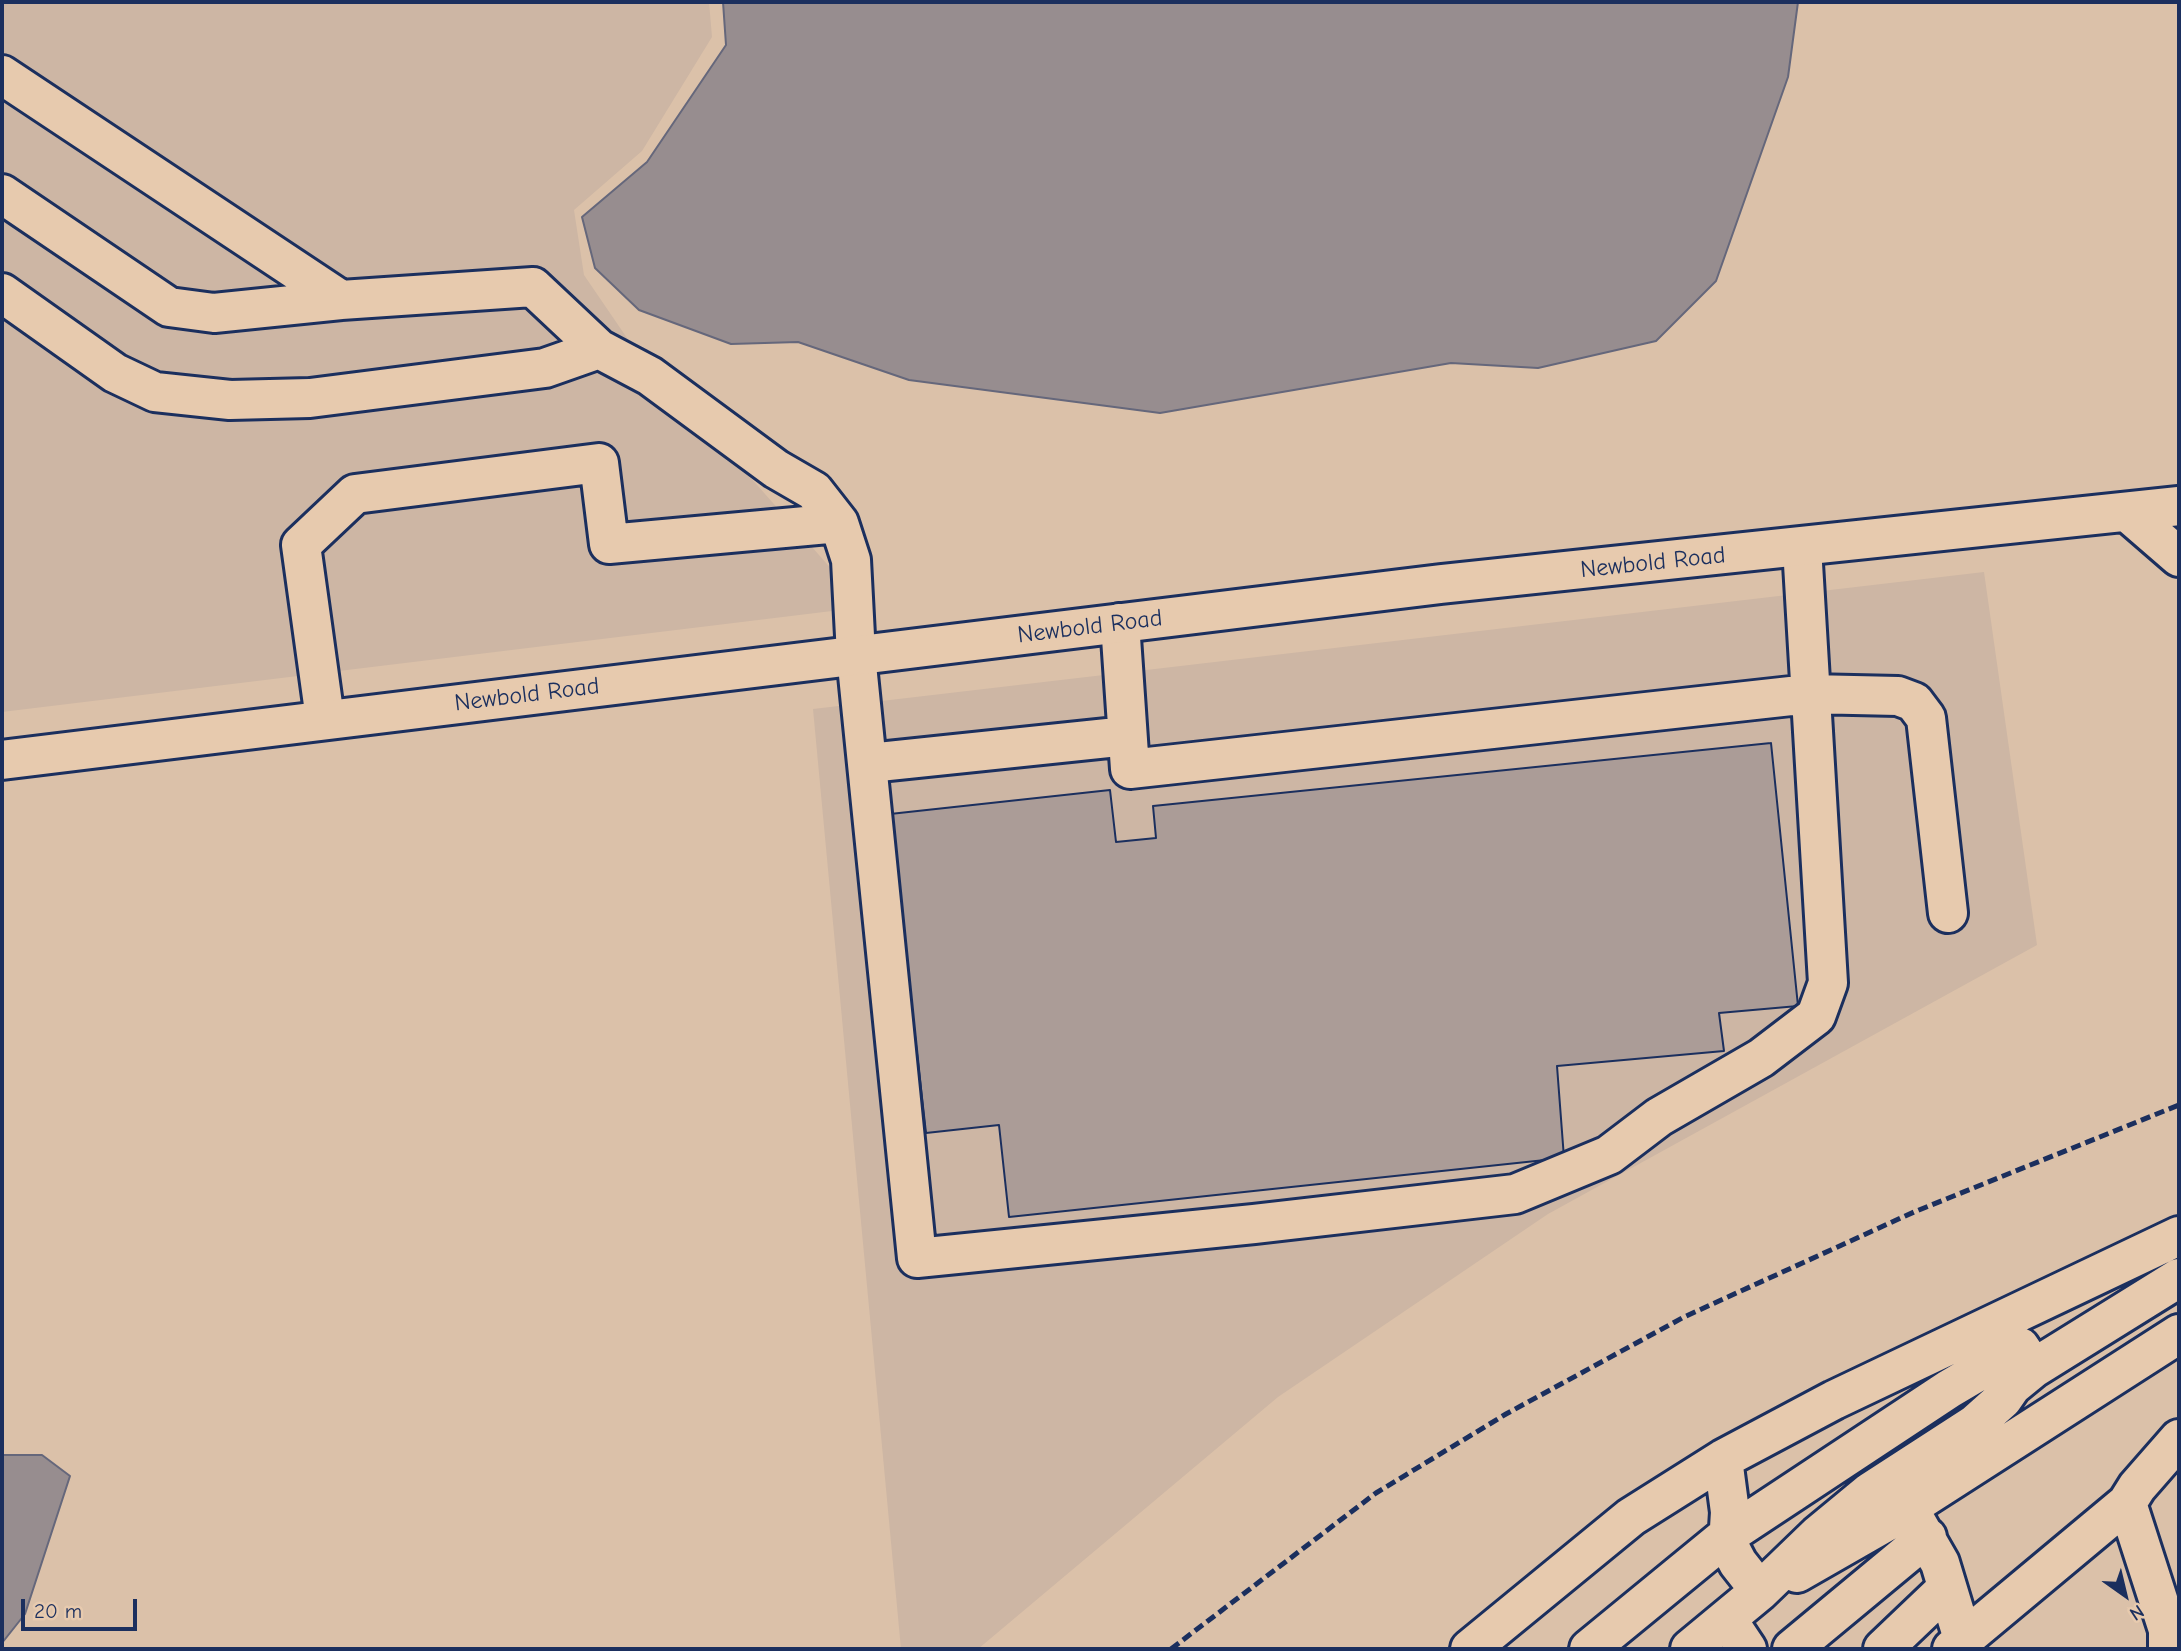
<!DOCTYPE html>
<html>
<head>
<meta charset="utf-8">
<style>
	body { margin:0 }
	#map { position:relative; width:2181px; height:1651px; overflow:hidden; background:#dbc1a9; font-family:"Comic Neue",sans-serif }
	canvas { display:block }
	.frame { position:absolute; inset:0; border:4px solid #1b2f5e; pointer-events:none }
	.north { position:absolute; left:2090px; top:1560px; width:70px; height:70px; -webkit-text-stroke:5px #e7caae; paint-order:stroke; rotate:146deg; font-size:19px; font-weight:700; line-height:28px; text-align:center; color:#1b2f5e }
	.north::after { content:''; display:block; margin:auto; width:24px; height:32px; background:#1b2f5e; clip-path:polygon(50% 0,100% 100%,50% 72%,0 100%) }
	.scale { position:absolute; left:21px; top:1599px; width:116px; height:32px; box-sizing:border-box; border:4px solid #1b2f5e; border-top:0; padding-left:9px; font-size:21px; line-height:24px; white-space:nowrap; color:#1b2f5e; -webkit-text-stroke:5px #e7caae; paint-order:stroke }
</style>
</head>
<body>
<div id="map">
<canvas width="2181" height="1651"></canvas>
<div class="frame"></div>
<div class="north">N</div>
<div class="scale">20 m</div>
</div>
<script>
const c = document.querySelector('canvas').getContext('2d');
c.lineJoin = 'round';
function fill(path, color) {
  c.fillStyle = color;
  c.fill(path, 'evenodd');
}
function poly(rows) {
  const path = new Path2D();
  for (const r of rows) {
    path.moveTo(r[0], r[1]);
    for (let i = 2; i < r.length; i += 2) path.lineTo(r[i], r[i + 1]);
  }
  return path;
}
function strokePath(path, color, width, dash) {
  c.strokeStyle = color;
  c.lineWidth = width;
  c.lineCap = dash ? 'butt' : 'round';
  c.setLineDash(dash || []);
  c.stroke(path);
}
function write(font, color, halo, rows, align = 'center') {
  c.font = font + ' "Comic Neue",sans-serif';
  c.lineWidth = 5;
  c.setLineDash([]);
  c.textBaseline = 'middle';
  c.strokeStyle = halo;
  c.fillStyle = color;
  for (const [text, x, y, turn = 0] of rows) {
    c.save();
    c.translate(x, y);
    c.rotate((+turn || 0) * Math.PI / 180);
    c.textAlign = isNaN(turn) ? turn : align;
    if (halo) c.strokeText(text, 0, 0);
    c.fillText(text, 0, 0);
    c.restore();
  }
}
const built = poly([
	[2,2,709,2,712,37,642,151,574,210,584,275,627,338,865,607,2,712],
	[1984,572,2037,945,1548,1214,1278,1397,978,1649,901,1649,813,709]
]);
const water = poly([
	[723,2,1798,2,1788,77,1716,281,1656,341,1538,368,1451,363,1160,413,909,380,798,342,731,344,639,310,595,268,582,217,647,162,726,45,723,2],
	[2,1455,42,1455,70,1476,25,1614,2,1643,2,1455]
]);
const building = poly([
	[1771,743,1798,1006,1719,1013,1724,1051,1557,1066,1564,1158,1009,1217,999,1125,926,1133,890,814,1110,790,1116,842,1156,838,1153,806,1771,743]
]);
const minor = poly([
	[2,75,341,300,533,287,599,349,650,376,776,469,814,491,839,523,851,560,856,655,917,1258,1254,1224,1515,1194,1609,1155,1659,1117,1761,1058,1816,1016,1828,983,1802,547],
	[2,194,169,307,214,313,341,300],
	[2,293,115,373,155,392,230,400,310,398,545,368,599,349],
	[1120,623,1130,769,1809,694,1898,696,1914,702,1926,718,1948,913],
	[325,719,301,545,355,494,599,463,609,544,839,523],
	[869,763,1127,736],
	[1723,1459,1730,1512,1728,1544,1738,1563,1760,1591],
	[2127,1503,2168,1630,2168,1649],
	[1913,1516,1940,1563,1963,1639],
	[1797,1573,1886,1522,2179,1334],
	[1727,1619,1747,1649],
	[1470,1649,1631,1517,1723,1459,1834,1400,2179,1236],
	[1589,1649,1728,1535,1949,1389,2020,1347,2034,1368],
	[1690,1649,1760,1591,1818,1535,1870,1492,1975,1424,2003,1399,2012,1386,2034,1368,2179,1278],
	[1792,1649,1927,1537],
	[1883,1649,1947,1588],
	[1952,1649,2127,1503,2137,1487,2179,1439]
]);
const major = poly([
	[2127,512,2179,557],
	[2,760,1441,584,2179,506]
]);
const rail = poly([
	[1171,1649,1376,1493,1506,1414,1684,1317,1914,1212,2179,1105]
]);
const streetNames = [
	["Newbold Road",1653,563,-6],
	["Newbold Road",1090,627,-7],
	["Newbold Road",527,695,-7]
];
fill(built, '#cdb6a4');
fill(water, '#978d8f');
strokePath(water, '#65677b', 2);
fill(building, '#ab9c97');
strokePath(building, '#1b2f5e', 2);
strokePath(minor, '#1b2f5e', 44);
strokePath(major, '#1b2f5e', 44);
strokePath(minor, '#e7caae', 38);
strokePath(major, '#e7caae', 38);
strokePath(rail, '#1b2f5e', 5, [10, 5]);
write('24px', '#1b2f5e', '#e7caae', streetNames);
</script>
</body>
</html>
